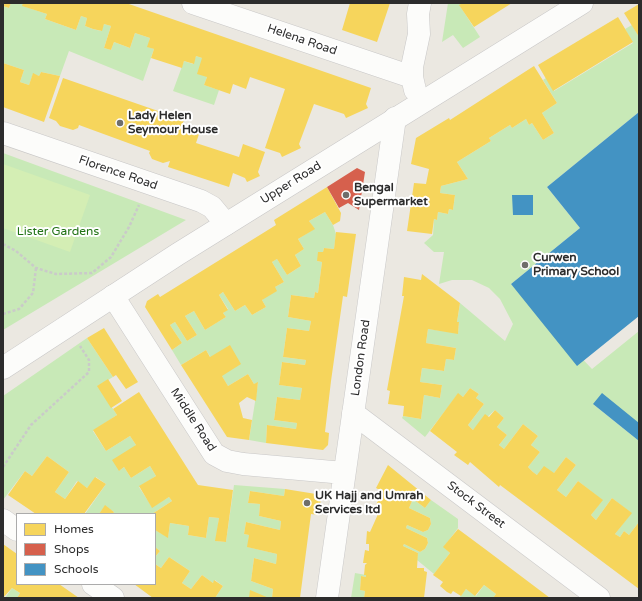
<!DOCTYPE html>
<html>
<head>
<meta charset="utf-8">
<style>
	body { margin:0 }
	#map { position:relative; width:642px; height:601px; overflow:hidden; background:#ebe8e1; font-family:"Varela Round",sans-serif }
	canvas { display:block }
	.frame { position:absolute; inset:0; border:4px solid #2c2c2c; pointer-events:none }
	.legend { position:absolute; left:16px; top:513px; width:140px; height:72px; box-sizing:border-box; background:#fff; border:1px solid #ababab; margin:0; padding:5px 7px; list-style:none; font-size:12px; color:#2c2c2c }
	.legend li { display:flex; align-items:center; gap:8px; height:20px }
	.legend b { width:20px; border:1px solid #ababab }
</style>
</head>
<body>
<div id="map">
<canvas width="642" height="601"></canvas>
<div class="frame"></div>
<ul class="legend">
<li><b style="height:11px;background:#f6d55c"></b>Homes</li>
<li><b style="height:11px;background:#d6604d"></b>Shops</li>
<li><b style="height:11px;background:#4393c3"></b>Schools</li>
</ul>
</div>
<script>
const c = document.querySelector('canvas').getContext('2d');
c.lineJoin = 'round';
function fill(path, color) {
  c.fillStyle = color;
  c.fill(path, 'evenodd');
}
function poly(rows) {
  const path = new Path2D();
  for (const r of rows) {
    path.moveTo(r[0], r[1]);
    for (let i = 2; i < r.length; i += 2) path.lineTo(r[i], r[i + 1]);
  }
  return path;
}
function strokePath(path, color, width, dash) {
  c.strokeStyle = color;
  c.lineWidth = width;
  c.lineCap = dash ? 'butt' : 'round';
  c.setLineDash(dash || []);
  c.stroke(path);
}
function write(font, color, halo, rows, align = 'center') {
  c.font = font + ' "Varela Round",sans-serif';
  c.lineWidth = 4;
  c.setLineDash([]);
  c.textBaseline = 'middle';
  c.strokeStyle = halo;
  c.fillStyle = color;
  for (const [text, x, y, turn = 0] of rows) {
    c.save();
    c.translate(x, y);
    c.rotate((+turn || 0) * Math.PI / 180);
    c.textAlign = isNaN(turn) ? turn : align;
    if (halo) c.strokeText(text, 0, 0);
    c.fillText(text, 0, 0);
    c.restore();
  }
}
const green = poly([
	[11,3,23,3,23,6,47,14,45,19,76,30,81,16,87,18,85,26,93,29,101,31,104,24,111,26,104,48,111,50,114,42,130,48,135,33,150,38,148,47,154,49,143,81,69,51,60,76,41,72,39,76,33,74,29,85,20,82,24,70,3,63,3,6,9,8],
	[448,3,463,3,460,6,480,37,463,48,453,35,442,42],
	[632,25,639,37,639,112,547,187,580,228,511,284,592,369,639,331,639,423,593,404,639,441,639,522,629,535,624,531,620,537,615,534,631,513,612,498,596,520,591,515,602,500,578,481,566,497,557,490,576,465,566,457,554,473,537,475,533,472,528,467,540,452,531,445,538,436,523,424,504,449,499,445,507,435,497,427,504,418,495,410,473,430,468,425,484,404,476,398,479,394,470,388,463,397,458,394,425,437,402,418,403,416,421,419,424,395,440,398,442,385,420,382,422,368,444,371,446,359,454,360,456,348,426,343,428,329,458,333,459,323,457,322,460,303,505,341,513,324,500,299,489,288,472,280,452,280,439,284,444,252,434,252,424,243,433,235,434,219,437,220,438,212,448,214,449,209,453,210,455,195,440,193,441,186,468,179,457,162,491,141,489,138,510,125,512,128,526,119,529,125,532,123,543,140,554,133,542,113,557,103,543,80,546,78,554,91,633,43,625,29],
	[196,56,202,58,207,77,204,85,219,90,214,105,173,91,184,61,193,64],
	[3,153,186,220,3,330],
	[325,212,333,225,336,234,334,249,324,248,323,252,317,261,322,262,318,293,315,292,314,298,291,295,288,317,311,321,309,331,287,328,283,357,306,360,305,365,282,362,279,385,302,388,300,400,277,397,274,420,297,423,296,429,267,425,266,443,249,440,258,383,254,384,248,374,228,386,206,350,181,365,172,350,182,343,170,325,175,322,187,341,197,335,185,316,194,311,205,330,216,323,226,317,223,313,228,309,219,295,223,292,235,311,245,305,252,315,266,307,262,300,275,287,284,282,272,262,277,259,287,275,301,266,295,255,304,249,298,239,314,229,309,221],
	[87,338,113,377,98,386,117,415,93,431,106,451,130,436,136,445,119,471,124,467,131,478,150,466,156,476,139,487,152,507,169,497,172,501,152,514,113,514,114,512,105,506,99,514,85,514,106,484,96,477,87,488,77,481,65,499,55,492,69,472,47,456,32,476,25,471,3,500,3,396],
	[234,485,285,489,284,496,250,491,248,503,260,504,259,516,281,521,280,530,246,522,244,534,249,535,248,547,277,554,276,564,254,558,251,581,273,589,272,598,215,598,223,586,215,580,213,583,202,575,191,589,182,583,190,571,169,557,161,568,155,564,155,557,160,551,155,547,155,530,168,537,170,523,189,526,188,535,206,538,209,517,219,518,216,541,226,542],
	[413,499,425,508,431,500,458,519,458,528,444,547,450,553,434,574,417,560,418,553,403,546,404,544,420,552,425,549,428,543,427,538,406,528,407,525,423,532,428,530,431,524,430,518,409,508],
	[355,573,366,575,366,577,361,576,360,590,365,591,364,598,351,598],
	[484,585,496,594,493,598,459,598,466,589,476,596],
	[12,588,20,593,17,598,5,598]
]);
const pitch = poly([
	[3,164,90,195,70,252,3,228]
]);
const homes = poly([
	[3,3,11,3,9,8,3,6],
	[23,3,126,3,371,88,366,104,368,108,346,118,344,114,314,104,299,144,301,148,282,157,280,153,265,148,285,89,250,77,246,89,233,84,230,94,204,85,207,77,197,74,202,58,196,56,194,64,184,61,182,68,151,58,154,49,147,47,150,38,135,33,130,48,114,42,111,50,104,48,111,26,104,24,102,31,93,29,85,26,87,18,81,16,76,30,45,19,47,14,22,6],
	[350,3,390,3,377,42,342,30],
	[463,3,512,3,474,27,459,5],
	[639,4,639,37,624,13],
	[618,17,633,42,553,91,538,65],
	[3,63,24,70,20,82,29,85,33,73,39,76,41,72,60,76,44,122,3,107],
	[534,66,557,103,542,113,554,133,543,140,532,123,529,125,526,119,512,128,510,125,489,138,491,141,457,162,468,179,441,186,440,193,455,195,453,210,449,209,448,214,438,212,437,220,434,219,432,234,407,231,414,183,426,184,429,169,411,164,416,138,449,118,450,120],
	[63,78,184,120,182,125,200,131,196,143,239,157,243,144,265,152,258,172,260,176,247,182,245,178,233,173,229,187,168,167,170,161,163,163,152,159,149,153,150,151,79,125,78,128,73,130,60,126,56,121,49,118],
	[327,187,341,213,340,221,333,225,325,212,309,221,315,229,298,239,304,249,295,255,301,266,287,275,277,259,272,262,284,282,275,287,277,291,262,300,266,307,252,315,245,305,235,311,223,292,219,295,228,310,223,313,226,317,205,330,194,311,185,316,197,335,187,341,175,322,170,325,182,343,172,350,145,307,147,301,158,294,160,297,276,225,274,220],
	[336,232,356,234,347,297,343,296,331,381,325,432,329,433,328,445,323,450,266,443,267,425,296,429,297,423,274,420,277,397,300,400,302,388,279,385,282,362,305,365,306,360,283,357,287,328,309,331,311,321,288,317,291,295,314,298,315,292,318,293,322,262,317,261,318,252,323,252,324,248,334,249],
	[422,274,460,303,457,322,459,322,458,334,428,329,426,343,456,348,454,360,446,359,444,371,422,368,420,382,442,385,440,398,424,395,421,419,403,416,404,406,388,404,390,391,387,390,404,296,402,296,404,277,421,280],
	[104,328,138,382,126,389,116,375,113,377,87,338],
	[230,345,241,364,222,376,228,386,248,374,254,384,258,382,256,401,247,397,239,403,243,418,252,420,249,440,227,437,181,365,206,350,210,357],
	[108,379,122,401,111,408,97,386],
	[470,388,479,394,476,398,484,404,468,425,473,430,485,414,489,417,495,410,504,418,497,427,507,435,499,445,504,449,523,424,538,436,531,445,540,452,528,467,533,472,537,475,544,466,554,473,566,457,576,465,557,490,566,497,578,481,603,500,591,515,596,520,612,498,632,513,615,534,620,537,624,531,629,535,639,522,639,589,500,485,499,487,470,462,468,465,454,455,457,452,430,431,458,393,463,397],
	[139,392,198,485,233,490,226,542,215,541,219,518,209,517,206,538,188,535,189,526,170,523,168,538,155,530,155,514,152,514,172,501,169,497,152,508,139,486,156,476,150,466,131,478,124,467,119,471,112,460,136,445,130,436,106,451,93,430,117,415,113,409],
	[47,456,69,472,55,492,65,499,78,481,87,488,95,477,106,484,84,514,36,514,8,495,25,471,32,476],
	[388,465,431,500,425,508,413,499,409,508,430,518,431,524,428,530,423,532,407,525,406,528,427,538,428,543,425,549,420,552,404,544,403,546,418,553,417,568,424,568,424,571,427,572,424,598,364,598,365,591,360,590,361,576,366,577,366,575,364,575,365,565,367,563,363,563,365,550,369,551,369,544,366,544,367,531,370,532,379,512,374,510,382,491,376,488],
	[285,489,316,494,321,499,318,515,311,514,300,598,272,598,273,589,251,581,254,558,276,564,277,554,247,547,249,535,244,534,246,522,280,530,281,521,259,516,260,504,248,503,250,491,284,496],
	[105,505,114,512,113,514,99,514],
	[458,529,485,549,550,598,493,598,496,594,484,585,475,596,466,589,461,596,453,591,451,594,447,592,440,586,443,582,433,575,450,553,443,547],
	[3,544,17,554,17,584,59,584,79,598,17,598,20,593,12,588,3,598],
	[155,547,160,551,155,557],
	[169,557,190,571,182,583,191,589,202,575,213,583,214,580,223,586,215,598,153,598,134,584,155,584,155,564,161,568],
	[250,590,269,598,249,598]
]);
const shops = poly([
	[357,168,365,172,359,210,348,203,339,208,327,187]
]);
const schools = poly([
	[639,112,639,316,577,366,511,284,580,228,547,187],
	[512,195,533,195,533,215,513,215],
	[602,393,639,423,639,441,593,404]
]);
const path = poly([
	[3,244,16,251,36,268,56,274,92,273,111,257,129,227,139,205],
	[3,314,19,309,33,293,36,268],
	[3,467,31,425,89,372,89,360,80,346]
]);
const minor = poly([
	[193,3,412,77],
	[415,90,412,77,412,67,419,34,418,14,420,3],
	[3,133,201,201,212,207,226,224],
	[113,296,214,454,227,461,243,464,344,473],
	[353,413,599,598],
	[3,520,17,530],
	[93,584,113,598],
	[327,598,395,118]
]);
const tertiary = poly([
	[3,368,178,254,582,3]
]);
const markers = [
	[120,123,4,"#6f6e6b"],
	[346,195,4,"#6f6e6b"],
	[525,265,4,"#6f6e6b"],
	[307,503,4,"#6f6e6b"]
];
const streetNames = [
	["Helena Road",302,40,19],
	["Florence Road",118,173,19],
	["Upper Road",291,183,-32],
	["London Road",361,358,-82],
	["Middle Road",193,420,57],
	["Stock Street",476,505,37]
];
const poiNames = [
	["Lady Helen",128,116],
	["Seymour House",128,130],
	["Bengal",354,188],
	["Supermarket",354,202],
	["Curwen",533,258],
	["Primary School",533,272],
	["UK Hajj and Umrah",315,496],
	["Services ltd",315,510]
];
const parkNames = [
	["Lister Gardens",58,232]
];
fill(green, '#c8e9b7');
fill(pitch, '#d4eeb4');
fill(homes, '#f6d55c');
fill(shops, '#d6604d');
fill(schools, '#4393c3');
strokePath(minor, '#c8c7c7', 23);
strokePath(tertiary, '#c8c7c7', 23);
strokePath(path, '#cacac9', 2.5, [3, 2]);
strokePath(minor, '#fcfcfa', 22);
strokePath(tertiary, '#fcfcfa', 22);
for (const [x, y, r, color] of markers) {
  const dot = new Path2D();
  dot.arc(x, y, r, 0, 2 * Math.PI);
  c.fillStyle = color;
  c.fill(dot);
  strokePath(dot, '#fff', 1.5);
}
write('12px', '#2c2c2c', '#fff', streetNames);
write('bold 12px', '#2c2c2c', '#fff', poiNames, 'left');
write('12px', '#207214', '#fff', parkNames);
</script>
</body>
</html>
